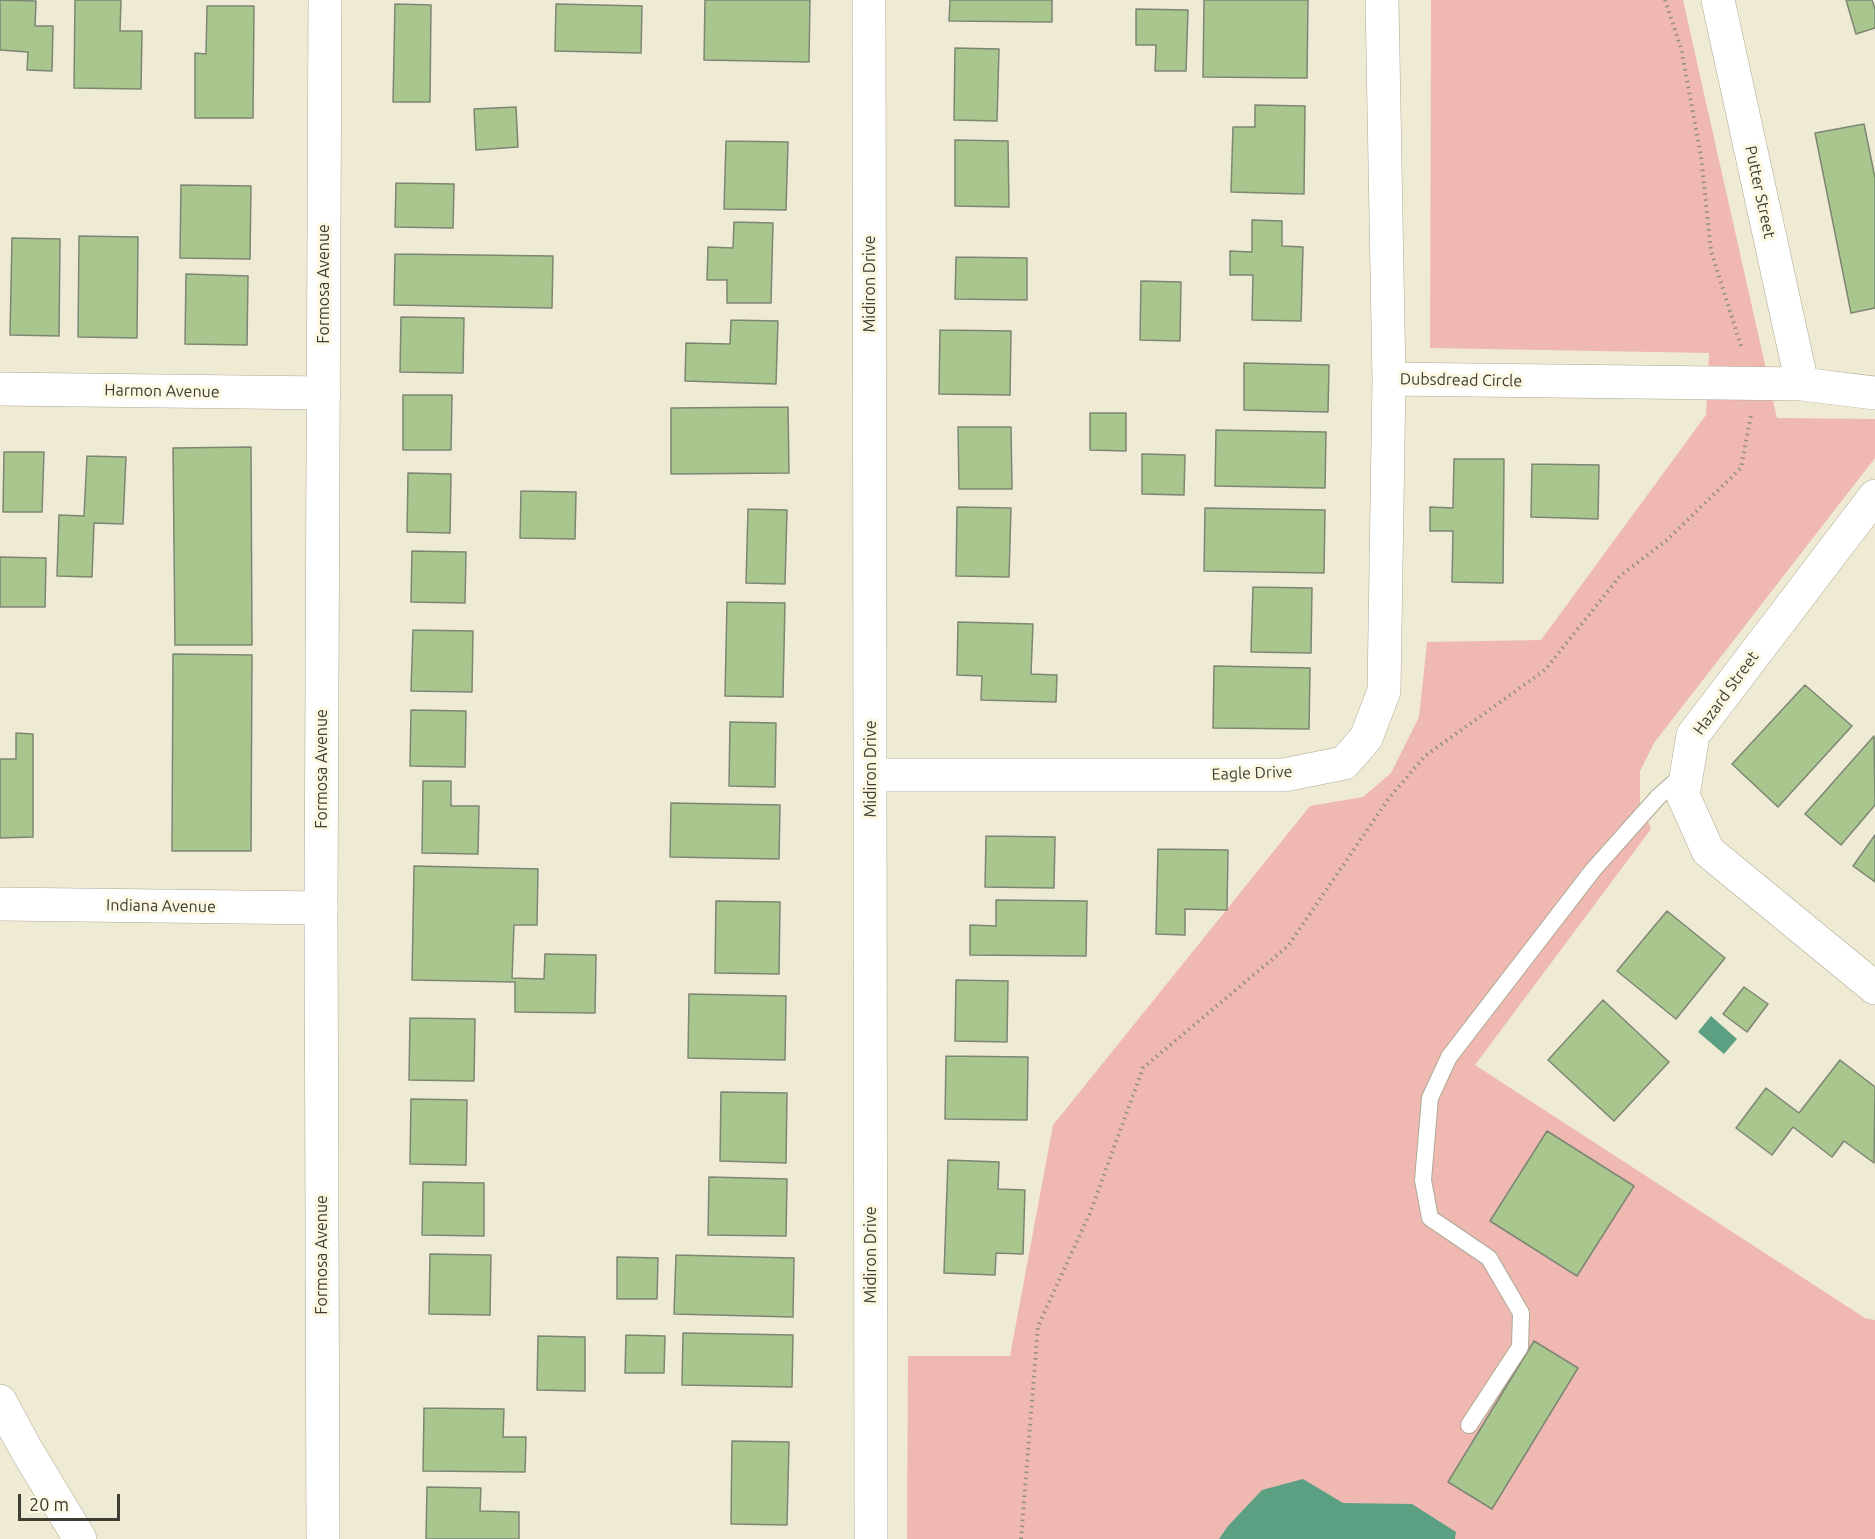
<!DOCTYPE html>
<html>
<head>
<meta charset="utf-8">
<style>
	body { margin:0 }
	#map { position:relative; width:1875px; height:1539px; overflow:hidden; background:#efead4; font-family:Ubuntu,sans-serif }
	canvas { display:block }
	.scale { position:absolute; left:18px; top:1494px; width:102px; height:27px; box-sizing:border-box; border:3px solid #3e3c33; border-top:0; padding-left:8px; font-size:18px; line-height:21px; white-space:nowrap; color:#3e3c33; -webkit-text-stroke:4px #fcf7e1; paint-order:stroke }
</style>
</head>
<body>
<div id="map">
<canvas width="1875" height="1539"></canvas>
<div class="scale">20 m</div>
</div>
<script>
const c = document.querySelector('canvas').getContext('2d');
c.lineJoin = 'round';
function fill(path, color) {
  c.fillStyle = color;
  c.fill(path, 'evenodd');
}
function poly(rows) {
  const path = new Path2D();
  for (const r of rows) {
    path.moveTo(r[0], r[1]);
    for (let i = 2; i < r.length; i += 2) path.lineTo(r[i], r[i + 1]);
  }
  return path;
}
function strokePath(path, color, width, dash) {
  c.strokeStyle = color;
  c.lineWidth = width;
  c.lineCap = dash ? 'butt' : 'round';
  c.setLineDash(dash || []);
  c.stroke(path);
}
function write(font, color, halo, rows, align = 'center') {
  c.font = font + ' Ubuntu,sans-serif';
  c.lineWidth = 6;
  c.setLineDash([]);
  c.textBaseline = 'middle';
  c.strokeStyle = halo;
  c.fillStyle = color;
  for (const [text, x, y, turn = 0] of rows) {
    c.save();
    c.translate(x, y);
    c.rotate((+turn || 0) * Math.PI / 180);
    c.textAlign = isNaN(turn) ? turn : align;
    if (halo) c.strokeText(text, 0, 0);
    c.fillText(text, 0, 0);
    c.restore();
  }
}
const green = poly([
	[1431,0,1683,0,1777,418,1875,419,1875,458,1654,743,1640,771,1640,802,1651,829,1475,1065,1865,1318,1875,1320,1875,1539,907,1539,908,1356,1010,1356,1053,1125,1310,806,1363,797,1391,773,1419,717,1427,642,1541,640,1706,415,1709,353,1430,348]
]);
const water = poly([
	[1711,1016,1737,1039,1724,1054,1698,1032],
	[1303,1479,1343,1503,1412,1504,1456,1532,1455,1539,1219,1539,1228,1526,1262,1490]
]);
const building = poly([
	[0,0,36,1,35,26,53,26,52,71,27,70,28,52,0,50,0,0],
	[75,0,121,0,120,31,142,31,141,89,74,88,75,0],
	[705,0,810,0,809,62,704,60,705,0],
	[950,0,1052,0,1052,22,949,21,950,0],
	[1204,0,1308,0,1307,78,1203,77,1204,0],
	[1846,0,1872,0,1875,9,1875,28,1856,34,1846,0],
	[395,4,431,5,430,102,393,102,395,4],
	[556,4,642,6,641,53,555,51,556,4],
	[207,6,254,6,253,118,195,118,195,53,206,54,207,6],
	[1136,9,1188,10,1186,71,1155,71,1156,45,1136,45,1136,9],
	[955,48,999,49,997,121,954,120,955,48],
	[1255,105,1305,106,1304,194,1231,192,1233,127,1255,127,1255,105],
	[516,107,518,147,476,150,474,109,516,107],
	[1864,124,1875,178,1875,308,1851,313,1815,133,1864,124],
	[955,140,1008,141,1009,207,955,206,955,140],
	[726,141,788,142,786,210,724,209,726,141],
	[396,183,454,184,453,228,395,227,396,183],
	[181,185,251,186,250,259,180,258,181,185],
	[1252,220,1282,221,1282,246,1303,247,1301,321,1252,320,1253,275,1230,275,1230,251,1252,252,1252,220],
	[734,222,773,223,771,303,727,303,727,280,707,280,708,247,733,248,734,222],
	[79,236,138,237,137,338,78,337,79,236],
	[12,238,60,239,59,336,10,335,12,238],
	[395,254,553,256,552,308,394,305,395,254],
	[956,257,1027,258,1027,300,955,299,956,257],
	[186,274,248,276,247,345,185,344,186,274],
	[1141,281,1181,282,1180,341,1140,340,1141,281],
	[401,317,464,318,463,373,400,372,401,317],
	[731,320,778,321,776,384,685,381,686,343,730,344,731,320],
	[940,330,1011,331,1010,395,939,394,940,330],
	[1244,363,1329,365,1328,412,1244,410,1244,363],
	[403,395,452,395,451,450,403,450,403,395],
	[788,407,789,473,671,474,671,408,788,407],
	[1090,413,1126,413,1126,451,1090,450,1090,413],
	[958,427,1011,427,1012,489,959,489,958,427],
	[1216,430,1326,432,1325,488,1215,486,1216,430],
	[251,447,252,645,175,645,173,448,251,447],
	[4,452,44,452,42,512,3,512,4,452],
	[1142,454,1185,455,1184,495,1142,494,1142,454],
	[87,456,126,457,123,524,94,523,92,577,57,576,59,515,84,516,87,456],
	[1454,459,1504,459,1503,583,1452,582,1453,531,1430,531,1430,507,1453,508,1454,459],
	[1532,464,1599,465,1598,519,1531,517,1532,464],
	[408,473,451,474,450,533,407,532,408,473],
	[521,491,576,492,575,539,520,538,521,491],
	[957,507,1011,508,1009,577,956,576,957,507],
	[1205,508,1325,510,1324,573,1204,571,1205,508],
	[748,509,787,510,785,584,746,583,748,509],
	[412,551,466,552,465,603,411,602,412,551],
	[0,557,46,558,45,607,0,607,0,557],
	[1253,587,1312,588,1311,653,1251,652,1253,587],
	[727,602,785,603,783,697,725,696,727,602],
	[958,622,1033,624,1031,674,1057,675,1056,702,981,700,982,676,957,675,958,622],
	[413,630,473,631,472,692,411,691,413,630],
	[173,654,252,655,251,851,172,851,173,654],
	[1214,666,1310,668,1309,729,1213,728,1214,666],
	[1805,685,1852,726,1778,807,1732,764,1805,685],
	[411,710,466,711,465,767,410,766,411,710],
	[730,722,776,723,775,787,729,786,730,722],
	[16,733,33,734,33,837,0,838,0,759,16,759,16,733],
	[1874,736,1875,805,1841,845,1805,814,1874,736],
	[423,781,451,781,451,806,479,806,478,854,422,853,423,781],
	[671,803,780,805,779,859,670,857,671,803],
	[1875,835,1875,882,1853,866,1875,835],
	[986,836,1055,837,1054,888,985,887,986,836],
	[1158,849,1228,850,1227,910,1185,909,1185,935,1156,934,1158,849],
	[414,866,538,869,537,925,514,925,512,978,544,979,545,954,596,955,595,1013,515,1012,515,982,412,980,414,866],
	[996,900,1087,901,1086,956,970,955,970,925,996,926,996,900],
	[716,901,780,902,779,974,715,973,716,901],
	[1667,911,1725,958,1676,1019,1617,971,1667,911],
	[956,980,1008,981,1007,1042,955,1041,956,980],
	[1744,987,1768,1004,1747,1032,1723,1014,1744,987],
	[689,994,786,996,785,1060,688,1058,689,994],
	[1603,1000,1669,1062,1614,1121,1548,1060,1603,1000],
	[410,1018,475,1019,474,1081,409,1080,410,1018],
	[946,1056,1028,1057,1027,1120,945,1119,946,1056],
	[1840,1060,1875,1087,1874,1163,1844,1141,1832,1157,1793,1127,1772,1155,1736,1128,1766,1088,1799,1113,1840,1060],
	[721,1092,787,1093,786,1163,720,1161,721,1092],
	[411,1099,467,1100,466,1165,410,1164,411,1099],
	[1547,1131,1634,1186,1577,1276,1490,1221,1547,1131],
	[948,1160,999,1162,998,1189,1025,1190,1023,1254,996,1253,995,1275,944,1273,948,1160],
	[709,1177,787,1179,786,1236,708,1235,709,1177],
	[423,1182,484,1183,484,1236,422,1235,423,1182],
	[430,1254,491,1255,490,1315,429,1314,430,1254],
	[676,1255,794,1258,793,1317,674,1314,676,1255],
	[617,1257,658,1258,657,1299,617,1299,617,1257],
	[683,1333,793,1335,792,1387,682,1385,683,1333],
	[626,1335,665,1336,664,1373,625,1373,626,1335],
	[538,1336,585,1337,585,1391,537,1390,538,1336],
	[1534,1341,1578,1368,1492,1509,1448,1482,1534,1341],
	[424,1408,504,1409,503,1437,526,1437,525,1472,423,1471,424,1408],
	[732,1441,789,1442,787,1525,731,1524,732,1441],
	[427,1487,481,1488,480,1511,519,1512,519,1539,426,1539,427,1487]
]);
const path = poly([
	[1665,0,1681,48,1701,156,1711,251,1742,349],
	[1021,1539,1038,1326,1090,1213,1143,1068,1288,946,1389,798,1425,756,1545,670,1620,576,1667,540,1741,468,1751,415]
]);
const service = poly([
	[1469,1425,1520,1347,1521,1313,1489,1258,1430,1218,1423,1180,1430,1098,1449,1057,1593,870,1658,797,1684,774]
]);
const minor = poly([
	[869,0,871,1539],
	[1718,0,1802,384],
	[1389,379,1802,384,1875,393],
	[0,389,324,393],
	[1875,496,1693,735,1683,795,1708,851,1875,988],
	[871,775,1284,775,1344,763,1366,738,1384,691,1389,379,1382,0],
	[0,904,321,908]
]);
const tertiary = poly([
	[323,1539,321,908,325,0]
]);
const motorway = poly([
	[0,1401,26,1449,80,1539]
]);
const streetNames = [
	["Putter Street",1760,192,78],
	["Formosa Avenue",324,284,-90],
	["Midiron Drive",870,284,-90],
	["Dubsdread Circle",1461,380,1],
	["Harmon Avenue",162,391,1],
	["Hazard Street",1726,693,-54],
	["Formosa Avenue",322,769,-90],
	["Midiron Drive",871,769,-90],
	["Eagle Drive",1252,773,-2],
	["Indiana Avenue",161,906,1],
	["Formosa Avenue",322,1255,-90],
	["Midiron Drive",871,1255,-90]
];
fill(green, '#efb9b2');
fill(water, '#5ba083');
fill(building, '#a9c68e');
strokePath(building, '#7d8674', 1.5);
strokePath(service, '#aea995', 18);
strokePath(minor, '#aea995', 34);
strokePath(tertiary, '#aea995', 34);
strokePath(motorway, '#aea995', 34);
strokePath(path, '#938f80', 4, [1.5, 4.5]);
strokePath(service, '#fff', 16);
strokePath(minor, '#fff', 33);
strokePath(tertiary, '#fff', 33);
strokePath(motorway, '#fff', 33);
write('16px', '#3e3c33', '#fcf7e1', streetNames);
</script>
</body>
</html>
